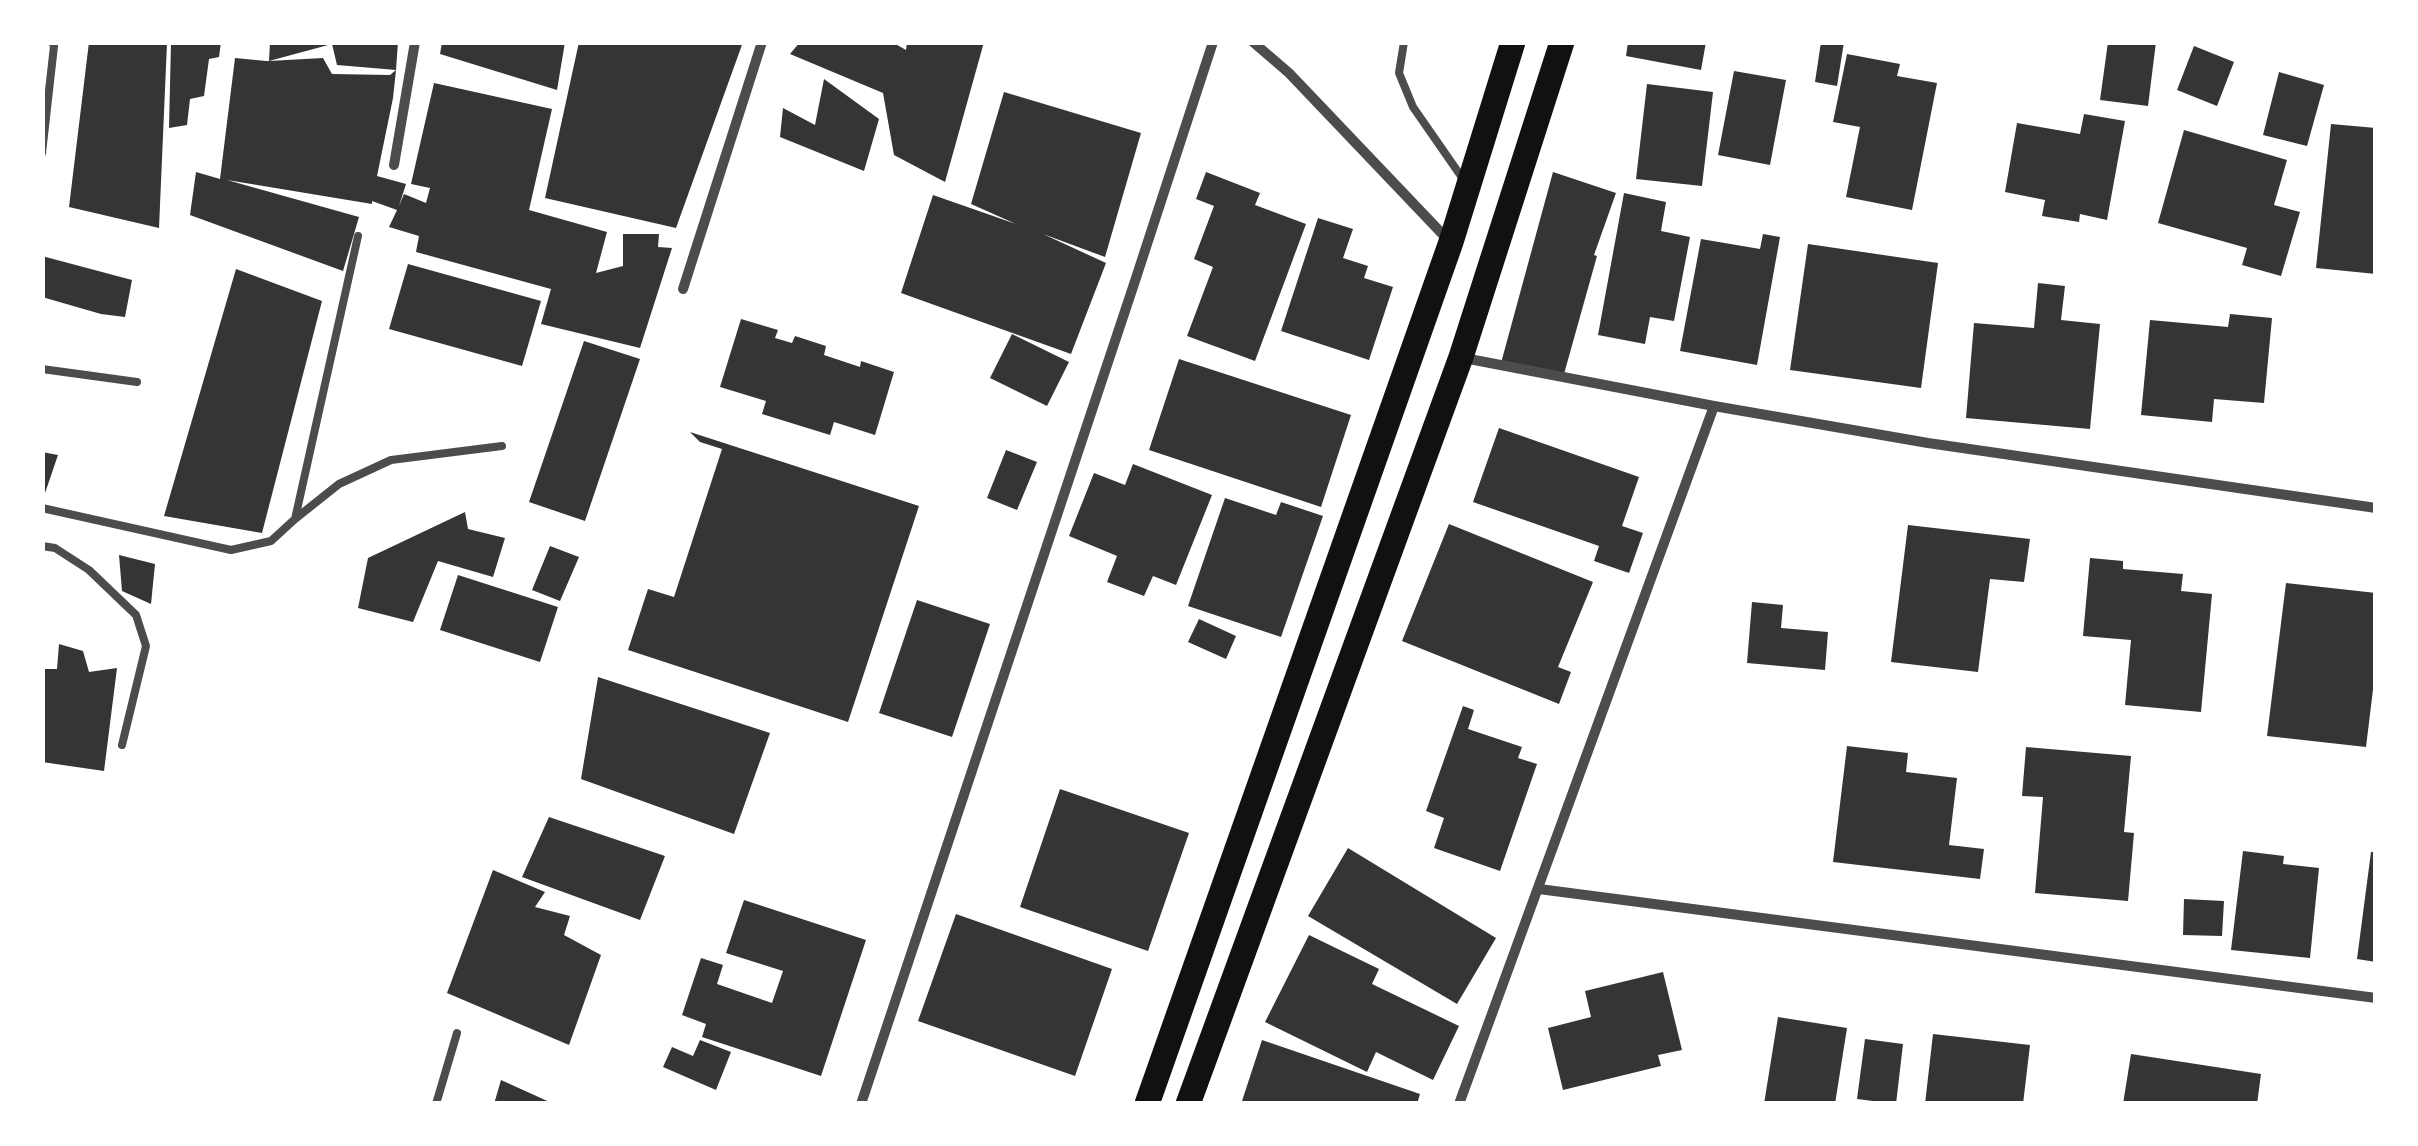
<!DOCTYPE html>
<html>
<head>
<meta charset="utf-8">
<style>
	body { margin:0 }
	#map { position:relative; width:2418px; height:1146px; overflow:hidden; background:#fff; font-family:Arial,sans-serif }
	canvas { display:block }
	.frame { position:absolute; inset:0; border:45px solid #fff; pointer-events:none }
</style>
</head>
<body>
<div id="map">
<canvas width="2418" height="1146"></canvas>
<div class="frame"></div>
</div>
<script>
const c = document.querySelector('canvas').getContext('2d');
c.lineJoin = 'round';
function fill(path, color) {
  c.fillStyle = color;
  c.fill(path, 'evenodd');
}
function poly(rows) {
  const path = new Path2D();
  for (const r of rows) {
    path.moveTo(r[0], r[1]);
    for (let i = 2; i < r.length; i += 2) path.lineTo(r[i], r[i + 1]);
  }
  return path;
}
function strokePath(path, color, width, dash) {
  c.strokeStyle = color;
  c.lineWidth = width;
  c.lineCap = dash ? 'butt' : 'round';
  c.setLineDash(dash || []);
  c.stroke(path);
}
const building = poly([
	[89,42,167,43,159,228,69,207],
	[171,42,221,42,219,57,209,59,204,96,190,99,187,125,169,128],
	[270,42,398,42,396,70,393,98,377,176,406,184,399,206,404,194,426,203,430,188,411,184,434,83,552,109,529,210,607,232,596,273,623,266,623,234,659,234,658,247,672,248,640,348,541,324,551,289,416,252,419,236,389,227,397,210,372,201,372,204,227,180,359,217,343,271,190,215,196,172,220,179,235,58,266,61,269,61,323,58,332,74,390,75,396,70,337,65,332,44,269,61],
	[442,42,565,42,557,90,440,54],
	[579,42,743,42,676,228,545,198],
	[800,42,892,42,906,50,907,42,984,42,945,182,894,155,883,93,790,54],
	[1628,42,1706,42,1701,70,1626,56],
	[1821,42,1844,42,1837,86,1815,82],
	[2108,42,2156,42,2148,106,2100,100],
	[2194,46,2234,62,2217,106,2177,90],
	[1847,54,1900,64,1897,76,1937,83,1912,210,1846,197,1860,127,1833,122],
	[1734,71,1786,80,1770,165,1718,155],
	[2279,72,2324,85,2307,146,2263,135],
	[824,79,879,119,864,171,780,137,783,108,815,125],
	[1647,84,1713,92,1702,186,1636,179],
	[1004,92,1141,133,1105,257,1043,234,1106,263,1071,354,901,293,933,195,1016,224,971,204],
	[2084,114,2125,121,2107,220,2080,214,2079,222,2042,216,2045,200,2005,192,2017,123,2080,134],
	[2331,124,2376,128,2376,274,2316,268],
	[2184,130,2287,160,2274,205,2300,212,2281,276,2242,265,2247,248,2158,223],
	[1206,172,1260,193,1255,205,1306,224,1255,361,1187,336,1213,267,1194,259,1214,206,1196,199],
	[1553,172,1616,193,1594,255,1597,256,1564,374,1501,363],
	[1624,193,1666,202,1661,231,1690,237,1674,321,1650,317,1645,344,1598,335],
	[1318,218,1353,229,1343,258,1368,266,1364,278,1393,287,1369,360,1281,331],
	[1763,234,1780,237,1757,365,1680,351,1701,239,1760,249],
	[1808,244,1938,263,1921,388,1790,370],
	[42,256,132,280,125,317,101,314,42,297],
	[408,264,541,301,522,366,389,329],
	[236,269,322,301,262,533,164,516],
	[2038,283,2065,286,2061,320,2100,324,2090,429,1966,418,1974,323,2034,328],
	[2230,314,2272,318,2264,403,2214,399,2212,422,2141,415,2150,320,2228,327],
	[741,319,778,330,775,338,792,343,795,336,826,346,824,355,860,367,861,361,894,372,875,435,834,422,830,435,762,414,766,401,720,387],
	[1012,334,1069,362,1047,406,990,378],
	[584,341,640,359,585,521,529,502],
	[1179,359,1351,415,1321,507,1149,450],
	[1499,428,1639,477,1622,526,1643,533,1629,573,1594,561,1599,546,1473,502],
	[690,432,919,506,848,722,628,650,648,589,674,597,722,449,700,442],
	[1006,450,1037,462,1017,510,987,498],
	[42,452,58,455,43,499,42,498],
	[1133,464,1212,495,1176,585,1153,576,1144,596,1107,582,1117,556,1069,536,1094,473,1125,485],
	[1225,498,1276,515,1281,502,1323,516,1281,637,1188,606],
	[465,512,468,529,505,538,493,577,438,561,413,622,358,608,368,558],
	[1449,524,1593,582,1558,667,1571,672,1559,704,1402,641],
	[1908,525,2030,539,2024,582,1990,579,1978,672,1891,662],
	[550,546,579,557,560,601,532,590],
	[119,555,155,564,151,604,122,591],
	[2090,558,2123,561,2123,569,2183,574,2181,591,2212,594,2201,712,2125,705,2131,640,2083,636],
	[458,575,558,607,540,662,440,630],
	[2286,583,2376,593,2376,665,2366,747,2267,736],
	[917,600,990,624,952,737,879,713],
	[1752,602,1783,605,1781,628,1828,632,1825,670,1747,663],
	[1199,619,1236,636,1226,659,1188,642],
	[59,644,83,651,89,672,117,668,104,771,42,762,42,669,57,669],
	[598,677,770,733,734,834,581,779],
	[1463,706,1474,710,1468,729,1522,747,1518,758,1537,764,1500,871,1434,848,1444,818,1426,811],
	[1847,746,1908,753,1906,772,1957,778,1949,845,1984,849,1980,879,1833,862],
	[2026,747,2131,756,2124,832,2134,833,2128,901,2035,893,2043,797,2022,796],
	[1060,789,1189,833,1148,951,1020,907],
	[549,817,665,856,640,920,522,877],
	[1348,848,1496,938,1457,1004,1308,916],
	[2243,851,2284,856,2283,864,2319,868,2310,958,2231,950],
	[2371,852,2376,852,2376,962,2357,959],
	[493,870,545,892,535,907,570,916,564,935,601,955,569,1045,447,993],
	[2184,899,2224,901,2222,936,2183,935],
	[744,900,866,940,821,1076,702,1037,706,1024,682,1015,701,958,723,965,717,984,772,1003,783,971,726,953],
	[956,914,1112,969,1075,1076,918,1021],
	[1309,935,1379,969,1372,984,1459,1026,1433,1080,1376,1052,1367,1072,1265,1022],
	[1663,972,1682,1050,1658,1055,1661,1066,1563,1090,1548,1028,1591,1017,1585,991],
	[1778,1017,1847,1028,1835,1104,1764,1104],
	[1933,1034,2030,1045,2023,1104,1925,1104],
	[1865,1039,1903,1044,1896,1104,1857,1099],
	[700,1040,731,1052,716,1090,663,1067,672,1047,693,1056],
	[1262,1040,1420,1094,1417,1104,1241,1104],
	[2131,1054,2261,1074,2257,1104,2123,1104],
	[501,1080,554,1104,494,1104]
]);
const service = poly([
	[1404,42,1399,73,1413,107,1463,179],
	[42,153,54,46,52,42],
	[42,369,137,382],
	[42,508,231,550,271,541,295,519,358,236],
	[295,519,339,484,391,460,502,446],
	[42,546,55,548,89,570,136,615,146,646,122,745],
	[436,1104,457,1033]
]);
const minor = poly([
	[1253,42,1289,73,1450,242],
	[394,165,415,42],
	[683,289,762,42],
	[1464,358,1714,406,1928,443,2376,508],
	[1539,889,2376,998],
	[861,1104,1135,281,1213,42],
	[1459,1104,1714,406]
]);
const primary = poly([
	[1147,1104,1451,242,1513,42],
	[1188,1104,1461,357,1562,42]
]);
fill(building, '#353535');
strokePath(service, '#4c4c4c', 8);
strokePath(minor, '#4c4c4c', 10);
strokePath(primary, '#111', 25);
</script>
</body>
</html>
